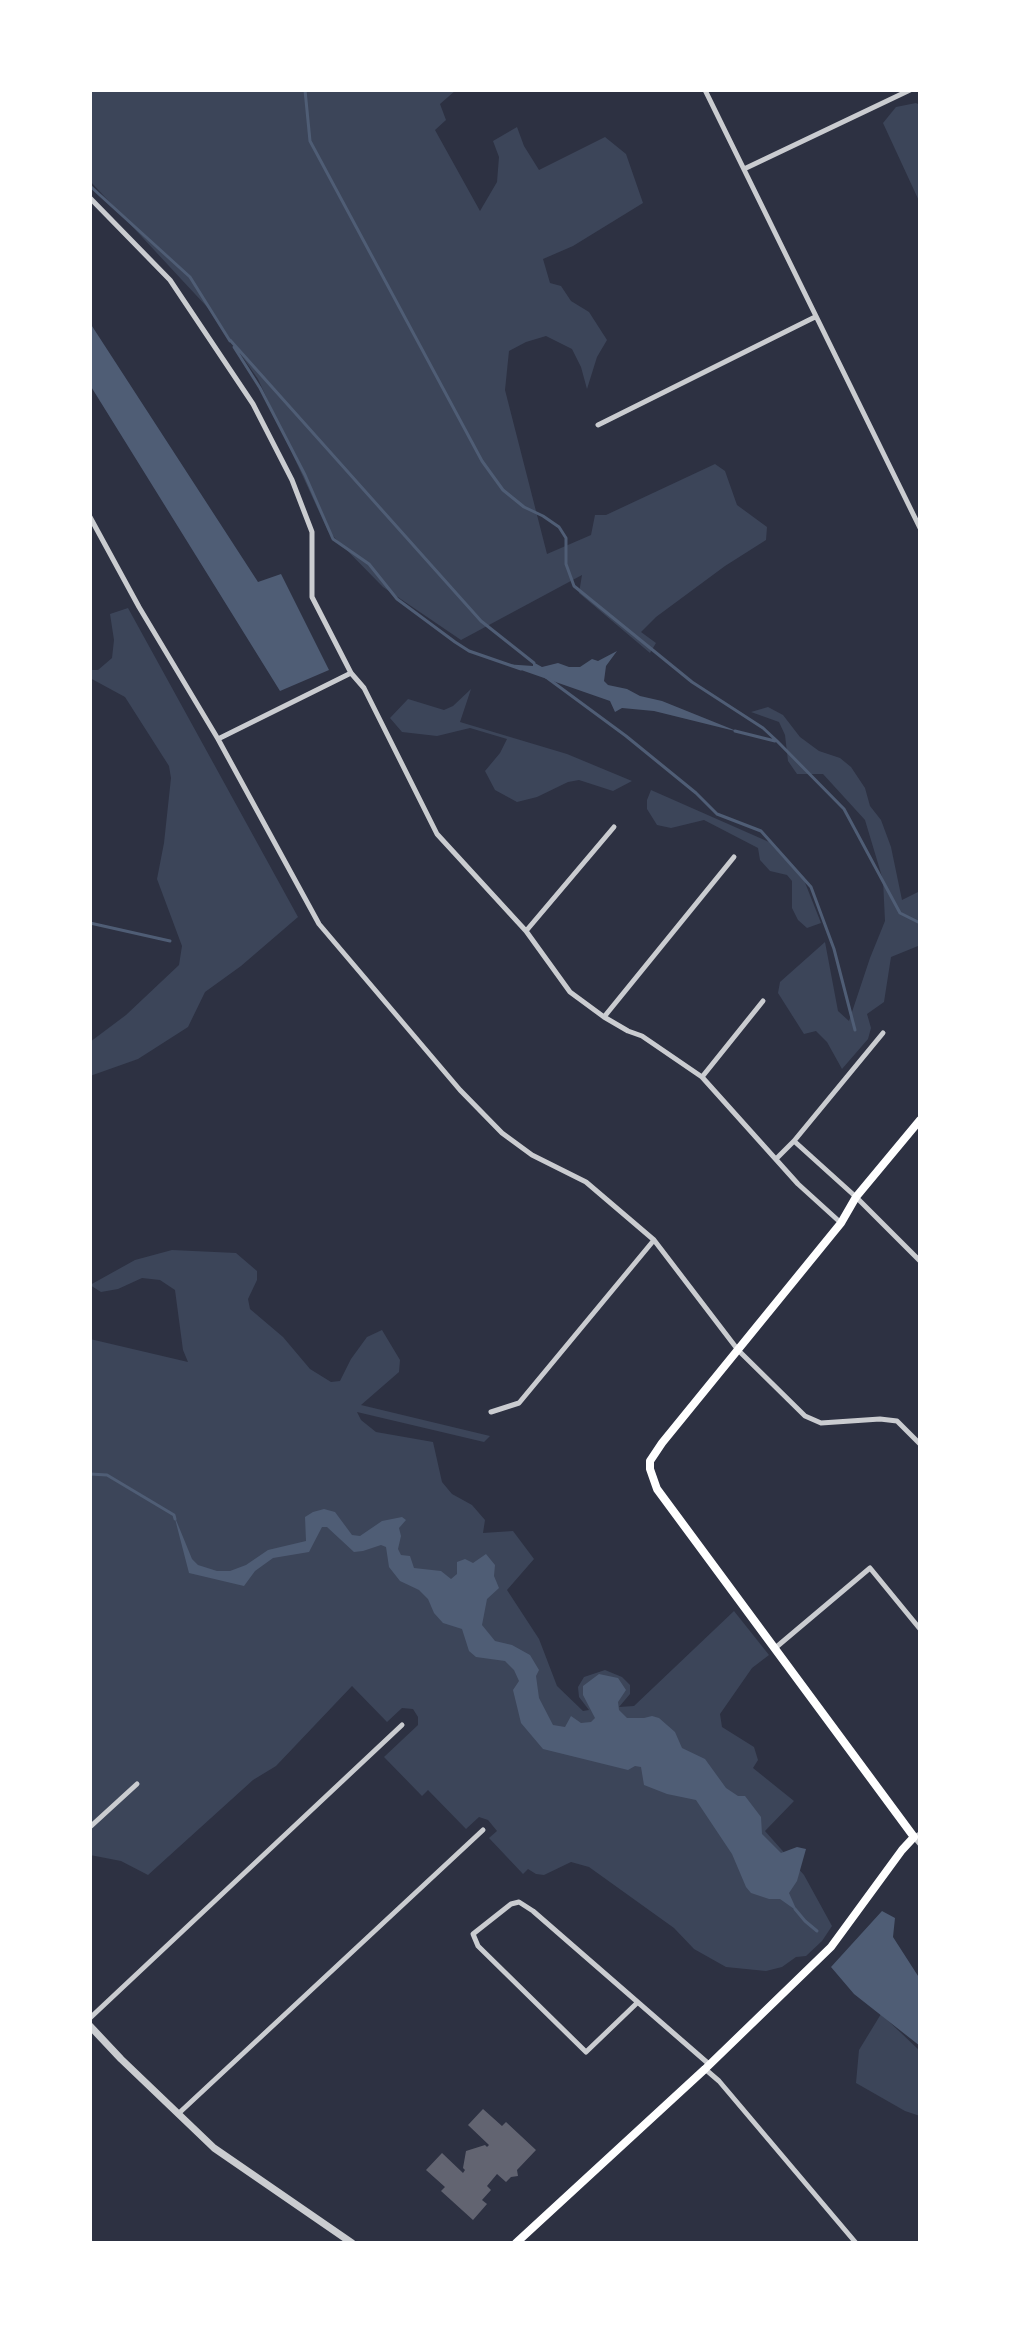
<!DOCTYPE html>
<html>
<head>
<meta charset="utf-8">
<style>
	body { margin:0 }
	#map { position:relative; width:1010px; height:2333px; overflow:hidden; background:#2d3142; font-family:"Open Sans",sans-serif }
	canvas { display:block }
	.frame { position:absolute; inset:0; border:92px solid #fff; pointer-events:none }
</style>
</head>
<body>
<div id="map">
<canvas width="1010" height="2333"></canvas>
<div class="frame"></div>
</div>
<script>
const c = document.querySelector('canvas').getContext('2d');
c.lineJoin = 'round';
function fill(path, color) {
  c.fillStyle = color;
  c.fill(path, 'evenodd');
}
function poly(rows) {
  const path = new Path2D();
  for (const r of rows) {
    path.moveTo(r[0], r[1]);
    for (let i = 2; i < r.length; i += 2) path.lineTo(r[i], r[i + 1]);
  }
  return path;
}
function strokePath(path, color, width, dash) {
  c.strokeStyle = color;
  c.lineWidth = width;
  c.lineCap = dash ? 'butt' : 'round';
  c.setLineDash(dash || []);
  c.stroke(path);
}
const green = poly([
	[90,90,456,90,440,104,446,120,435,130,480,211,497,182,499,157,493,141,517,127,524,146,539,170,605,137,626,154,643,203,573,246,543,259,550,283,561,286,571,301,589,312,607,340,597,357,587,389,581,367,572,349,546,336,526,342,509,351,505,390,547,554,591,535,595,515,606,515,715,464,725,471,737,505,767,527,766,540,725,566,656,617,641,632,656,643,650,653,579,593,582,575,461,640,383,587,328,531,258,379,208,308,90,181],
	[916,103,920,105,920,203,883,123,896,107],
	[128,608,298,917,241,966,205,992,188,1027,138,1059,90,1076,90,1042,126,1015,179,965,182,946,157,879,164,843,171,778,169,766,125,697,90,678,90,670,98,670,112,658,114,640,110,614],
	[471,689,460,722,567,754,632,781,613,791,579,780,568,782,537,797,517,802,495,790,485,771,500,753,507,739,470,728,437,736,402,732,390,718,408,699,444,710,453,706],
	[768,707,783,715,800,737,819,751,840,758,851,767,865,788,870,806,881,820,891,847,902,900,920,891,920,948,918,946,891,957,884,1002,867,1014,871,1028,868,1039,842,1069,827,1042,816,1031,804,1034,778,993,780,982,825,942,838,1011,849,1021,870,958,885,921,883,880,865,820,823,774,797,774,788,761,785,735,779,722,751,712],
	[651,790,769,842,804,880,821,923,807,928,798,920,792,908,792,881,787,875,770,871,760,860,758,848,704,820,671,828,657,825,647,809,647,800],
	[172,1250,236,1253,257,1271,257,1280,248,1299,250,1309,283,1337,310,1369,331,1382,340,1381,351,1359,367,1337,382,1330,400,1360,399,1372,361,1405,490,1436,484,1442,357,1412,361,1420,376,1432,433,1442,442,1482,452,1494,472,1505,485,1520,483,1533,513,1531,534,1559,507,1590,539,1639,557,1686,583,1711,589,1710,579,1697,578,1687,584,1677,605,1670,622,1677,630,1685,630,1694,619,1707,634,1706,734,1611,769,1655,752,1668,720,1714,722,1727,754,1747,758,1760,753,1768,794,1801,765,1831,804,1875,832,1926,822,1941,806,1956,796,1957,782,1967,766,1971,726,1967,694,1949,674,1928,589,1867,571,1862,544,1875,536,1874,528,1869,523,1874,489,1838,497,1831,488,1820,479,1817,466,1829,428,1790,422,1796,384,1757,418,1725,418,1717,413,1709,402,1708,387,1722,352,1686,276,1766,253,1780,148,1875,121,1861,90,1855,92,1833,90,1831,90,1339,188,1362,183,1350,175,1290,160,1280,142,1278,118,1289,101,1292,90,1285,135,1260],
	[881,2014,920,2051,920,2116,905,2111,856,2083,859,2050]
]);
const water = poly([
	[90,323,258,582,281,574,329,670,280,691,90,385],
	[617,651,606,666,604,681,608,685,627,689,640,696,662,701,739,732,654,711,622,708,615,712,610,701,504,664,533,666,533,662,542,667,558,663,569,667,580,667,592,659,598,661],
	[324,1509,335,1512,352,1535,360,1536,382,1521,402,1517,406,1520,399,1528,401,1536,398,1549,401,1555,410,1556,414,1568,441,1571,451,1579,457,1574,457,1562,465,1559,473,1563,486,1554,495,1565,494,1576,499,1588,487,1599,482,1625,495,1641,512,1645,530,1655,539,1670,536,1676,539,1698,553,1725,565,1727,571,1716,581,1723,591,1722,595,1718,583,1695,583,1686,599,1674,618,1678,626,1690,618,1702,619,1710,627,1718,644,1718,652,1716,659,1718,675,1732,682,1748,705,1759,726,1788,738,1796,745,1796,761,1817,762,1834,781,1853,797,1847,806,1849,797,1881,789,1893,797,1911,780,1899,769,1899,751,1893,746,1887,732,1854,696,1800,667,1794,644,1785,641,1767,635,1766,628,1770,543,1749,521,1723,513,1690,519,1681,514,1670,505,1661,476,1657,469,1651,462,1629,443,1623,434,1613,428,1599,419,1590,400,1581,389,1567,386,1547,381,1545,363,1551,354,1552,327,1527,322,1527,309,1552,273,1558,255,1571,244,1586,189,1573,174,1515,192,1559,198,1565,217,1571,230,1571,246,1565,268,1550,306,1541,305,1517,313,1512],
	[882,1911,895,1918,893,1937,920,1979,920,2046,854,1994,831,1967]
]);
const stream = poly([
	[305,90,310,141,482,461,503,490,524,507,543,516,559,527,566,538,566,564,574,586,692,682,763,728,777,741,844,809,900,913,920,923],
	[90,186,190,277,230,341],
	[230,340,481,621,534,663],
	[234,347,260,388,305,475,333,539,369,564,397,599,455,642,469,651,521,669],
	[546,677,626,736,696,793,717,814,761,831,811,887,834,949,855,1030],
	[735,731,775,741],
	[90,923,170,941],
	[90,1474,107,1475,174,1515,175,1519],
	[795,1909,805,1921,817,1931]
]);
const building = poly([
	[483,2109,502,2126,506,2122,536,2150,517,2170,518,2176,511,2177,506,2182,497,2174,487,2186,491,2190,482,2200,487,2204,473,2220,441,2191,445,2187,426,2170,442,2153,463,2173,465,2170,463,2168,466,2151,485,2145,487,2147,489,2145,468,2125]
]);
const minor = poly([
	[705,90,920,528],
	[744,169,910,90],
	[90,198,170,280,253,404,292,480,312,532,312,597,351,673,364,688,437,834,526,931,570,992,604,1017,628,1031,642,1036,702,1077,798,1184,841,1223],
	[598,425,815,317],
	[90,517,139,607,218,739,319,924,460,1090,502,1133,532,1155,586,1182,654,1240,738,1350,805,1416,821,1423,880,1419,897,1421,920,1444],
	[218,739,351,673],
	[526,931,614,827],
	[604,1017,734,857],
	[702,1077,763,1001],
	[794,1141,856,1197,920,1261],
	[777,1158,794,1141,883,1033],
	[491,1412,519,1403,654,1240],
	[774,1649,870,1568,920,1629],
	[90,1827,137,1784],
	[920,1834,914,1837,920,1844],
	[637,2003,586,2052,478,1946,473,1934,511,1904,519,1902,533,1911,710,2065],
	[90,2018,402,1725],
	[705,2069,719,2081,856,2243],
	[178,2114,483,1830],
	[90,2243,91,2243]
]);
const tertiary = poly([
	[90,2026,121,2059,214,2148,352,2243]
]);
const secondary = poly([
	[516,2243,705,2069,831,1947,902,1850,914,1837,657,1489,650,1469,650,1461,662,1443,841,1223,856,1197,920,1120]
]);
fill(green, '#3c4559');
fill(water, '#4f5d75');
strokePath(stream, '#4f5d75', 3);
fill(building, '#626471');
strokePath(minor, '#caccd0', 5);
strokePath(tertiary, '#caccd0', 7);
strokePath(secondary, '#fff', 8);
</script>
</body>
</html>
